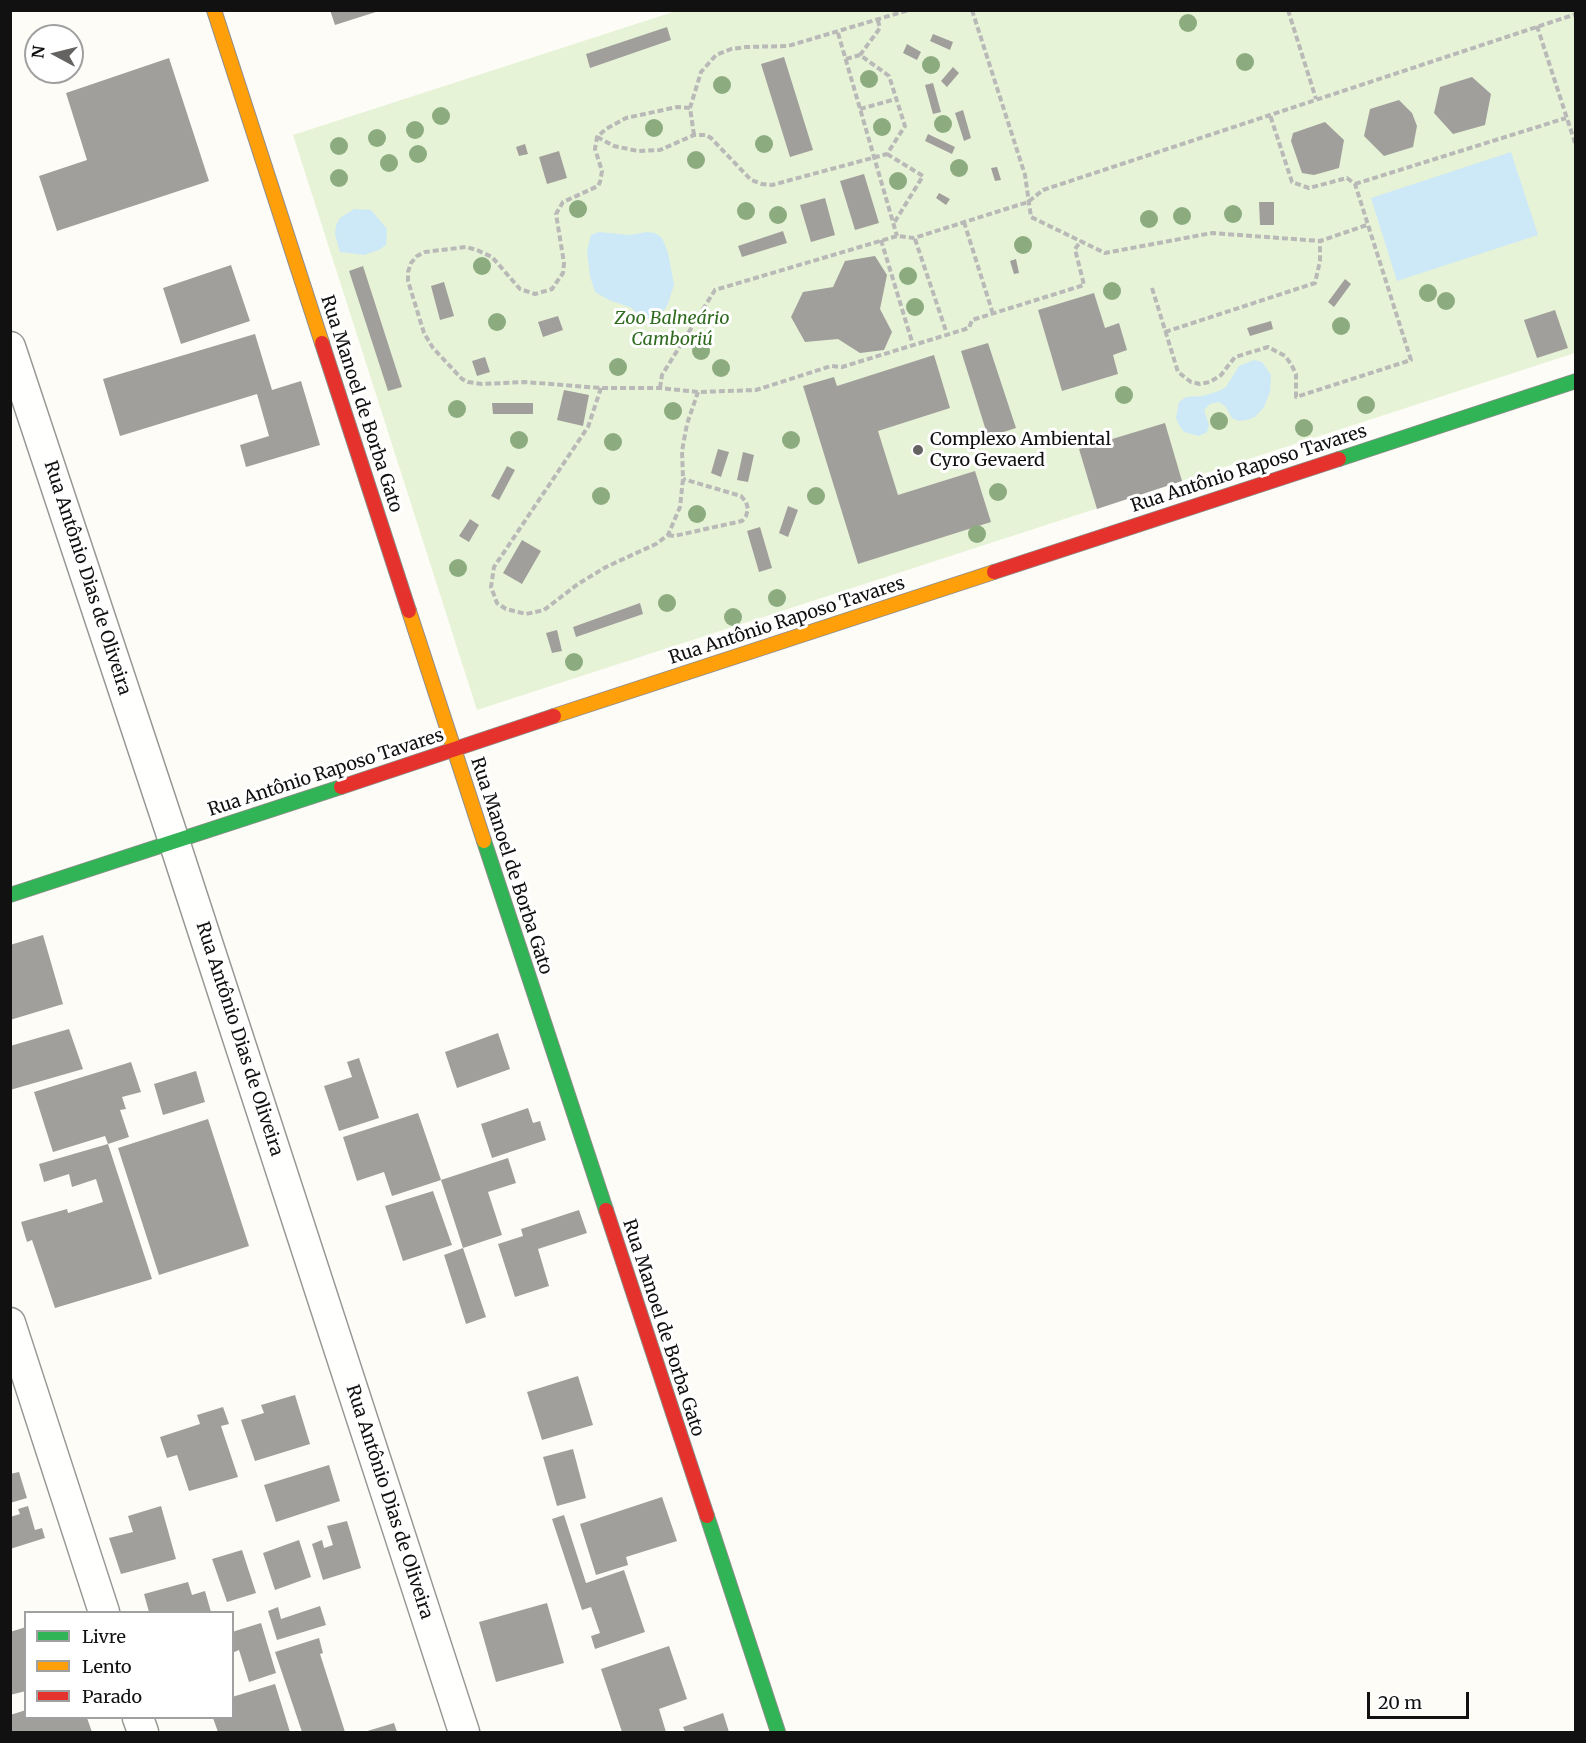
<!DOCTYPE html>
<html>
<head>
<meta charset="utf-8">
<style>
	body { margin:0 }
	#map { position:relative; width:1586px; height:1743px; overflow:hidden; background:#fdfcf7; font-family:Merriweather,serif }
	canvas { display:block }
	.frame { position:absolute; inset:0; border:12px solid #111; pointer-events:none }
	.legend { position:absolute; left:24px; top:1611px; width:210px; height:108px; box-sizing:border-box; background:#fff; border:2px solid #a0a0a0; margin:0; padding:8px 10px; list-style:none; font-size:18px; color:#111 }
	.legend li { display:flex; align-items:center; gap:12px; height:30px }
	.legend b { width:30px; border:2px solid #a0a0a0 }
	.north { position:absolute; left:24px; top:24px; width:60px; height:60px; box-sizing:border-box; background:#fff; border:2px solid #a0a0a0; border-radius:50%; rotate:277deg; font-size:16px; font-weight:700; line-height:24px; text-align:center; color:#111 }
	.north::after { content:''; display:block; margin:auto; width:21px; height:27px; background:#646362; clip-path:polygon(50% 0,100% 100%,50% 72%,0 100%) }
	.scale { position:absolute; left:1367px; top:1692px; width:102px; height:27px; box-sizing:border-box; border:3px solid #111; border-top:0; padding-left:8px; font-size:18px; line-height:21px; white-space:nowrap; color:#111; -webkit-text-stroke:4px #fff; paint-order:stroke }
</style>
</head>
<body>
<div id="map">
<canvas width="1586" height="1743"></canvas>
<div class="frame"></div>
<ul class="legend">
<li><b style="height:8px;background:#30b455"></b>Livre</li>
<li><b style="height:8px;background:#ff9f0a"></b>Lento</li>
<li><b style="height:8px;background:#e5322d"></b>Parado</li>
</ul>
<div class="north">N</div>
<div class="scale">20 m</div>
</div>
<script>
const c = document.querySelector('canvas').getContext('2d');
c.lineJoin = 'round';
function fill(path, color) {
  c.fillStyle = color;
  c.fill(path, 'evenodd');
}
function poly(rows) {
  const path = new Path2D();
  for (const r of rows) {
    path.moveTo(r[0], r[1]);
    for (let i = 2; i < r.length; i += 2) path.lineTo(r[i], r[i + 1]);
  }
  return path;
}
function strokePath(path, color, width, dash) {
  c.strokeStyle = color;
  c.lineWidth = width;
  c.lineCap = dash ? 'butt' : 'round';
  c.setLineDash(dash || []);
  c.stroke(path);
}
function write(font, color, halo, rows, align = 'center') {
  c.font = font + ' Merriweather,serif';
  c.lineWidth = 6;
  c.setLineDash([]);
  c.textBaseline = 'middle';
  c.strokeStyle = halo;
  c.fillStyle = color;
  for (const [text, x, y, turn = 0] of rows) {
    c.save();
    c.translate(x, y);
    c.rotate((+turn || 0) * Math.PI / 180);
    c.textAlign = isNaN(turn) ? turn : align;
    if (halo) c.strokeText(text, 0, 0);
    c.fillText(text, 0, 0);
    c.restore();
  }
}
const green = poly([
	[676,11,1575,11,1575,353,477,710,293,135]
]);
const water = poly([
	[1511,152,1538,235,1397,281,1371,198],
	[354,209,371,210,387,229,386,245,379,250,364,255,340,252,335,234,336,225,340,218],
	[599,232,630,235,647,232,655,233,662,238,668,253,674,285,667,306,662,313,647,319,639,317,632,308,609,300,595,292,590,276,587,251,591,235],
	[1254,360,1262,362,1271,375,1270,392,1264,407,1255,417,1247,420,1239,421,1232,418,1225,406,1218,402,1210,404,1204,410,1209,425,1207,432,1199,436,1184,432,1179,425,1176,418,1179,402,1186,397,1203,396,1219,391,1226,387,1239,366]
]);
const building = poly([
	[330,10,379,10,379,11,335,25],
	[667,27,671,40,590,68,586,54],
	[933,34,953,42,950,50,930,41],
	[907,44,921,52,917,60,903,53],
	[72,56,77,71,45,82,42,72,72,72],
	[784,57,813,150,790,157,761,64],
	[169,58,209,181,57,231,39,176,87,160,66,93],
	[953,67,959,73,947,87,941,81],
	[1472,77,1491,94,1485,125,1453,134,1434,113,1440,87],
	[933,83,941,112,933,114,925,85],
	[1399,100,1412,113,1417,126,1413,147,1384,156,1364,136,1370,109],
	[963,110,971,138,964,141,955,113],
	[1325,122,1344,140,1339,168,1314,175,1302,173,1291,141,1293,133],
	[928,134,955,147,952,154,925,141],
	[525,144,528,154,519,156,516,147],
	[559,151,567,178,547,184,539,157],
	[997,167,1001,180,995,181,991,168],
	[864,174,879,223,855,230,840,181],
	[939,193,950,199,946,205,936,198],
	[825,198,835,235,811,242,800,205],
	[1259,202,1274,202,1274,225,1260,225],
	[783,231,787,243,742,257,738,246],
	[875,256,887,275,880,309,892,332,884,350,860,353,838,339,805,342,791,317,803,292,833,287,845,261],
	[1016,259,1019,273,1014,274,1010,261],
	[231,265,250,321,181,344,163,288],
	[363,266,402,387,388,391,349,271],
	[1345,279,1351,284,1334,307,1328,302],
	[444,282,454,316,440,320,431,286],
	[1094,293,1105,328,1119,323,1127,350,1113,355,1118,374,1062,391,1038,310],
	[1555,310,1568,348,1537,358,1524,320],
	[558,316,563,330,543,337,538,322],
	[1271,321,1273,329,1250,336,1247,328],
	[255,334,272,390,301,381,320,445,246,467,240,445,269,436,257,394,120,436,103,379],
	[988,343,1016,428,988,437,961,351],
	[934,355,950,408,878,431,898,495,975,471,991,522,858,564,803,386,834,377,837,386],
	[485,357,490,372,477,376,472,361],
	[564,390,589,395,583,426,557,420],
	[492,403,533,403,533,414,493,414],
	[1165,423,1182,481,1097,509,1079,449],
	[718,449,729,452,721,477,711,473],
	[743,452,754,455,748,482,737,480],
	[507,466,515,470,499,500,491,496],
	[788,506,798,510,788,537,779,533],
	[470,519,479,525,469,542,459,536],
	[760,527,772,568,759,572,747,531],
	[522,540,541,551,522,584,503,573],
	[640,603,643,614,576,637,573,627],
	[557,630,562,651,552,653,546,633],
	[43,935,63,1004,10,1020,10,945],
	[69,1029,83,1069,10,1090,10,1046],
	[498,1033,510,1069,457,1088,445,1052],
	[359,1058,379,1118,339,1131,324,1086,352,1077,347,1062],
	[131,1062,141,1092,122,1097,126,1109,120,1110,129,1137,108,1144,105,1136,53,1152,34,1092],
	[196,1071,205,1102,163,1115,154,1084],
	[528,1108,533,1123,540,1121,546,1140,492,1158,481,1124],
	[418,1113,441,1180,392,1196,384,1172,357,1181,343,1137],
	[208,1119,249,1246,159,1275,118,1148],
	[108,1144,152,1279,55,1308,32,1240,27,1242,21,1222,67,1209,68,1213,103,1202,96,1179,72,1187,69,1174,44,1182,39,1164],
	[508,1158,516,1183,488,1192,502,1235,463,1248,441,1180],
	[433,1191,452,1245,403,1261,385,1206],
	[579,1210,587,1233,538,1249,549,1286,515,1297,498,1244,523,1236,521,1229],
	[463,1248,486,1317,466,1324,444,1255],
	[578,1376,593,1425,542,1440,527,1392],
	[295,1395,310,1444,255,1461,241,1420,264,1413,261,1405],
	[223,1407,229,1424,221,1426,238,1477,189,1491,177,1455,167,1458,160,1437,200,1424,197,1415],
	[573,1449,586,1498,557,1506,543,1457],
	[329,1465,340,1501,276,1522,264,1485],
	[19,1472,27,1498,10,1503,10,1474],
	[662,1497,677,1541,626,1557,628,1565,596,1575,580,1524],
	[28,1506,35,1530,42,1528,45,1538,10,1549,10,1517,20,1514,18,1509],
	[161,1506,176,1559,121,1574,109,1538,133,1532,128,1516],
	[564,1515,586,1583,624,1570,645,1632,595,1649,591,1636,600,1633,591,1607,582,1610,552,1519],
	[347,1521,361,1568,323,1580,312,1544,322,1540,324,1548,333,1545,327,1526],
	[299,1540,311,1577,275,1590,263,1553],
	[242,1550,256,1593,227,1602,212,1559],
	[188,1582,192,1595,205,1591,211,1612,149,1612,144,1594],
	[547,1603,564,1663,496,1682,479,1622],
	[320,1606,326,1625,277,1640,268,1611,278,1607,281,1619],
	[261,1623,276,1673,249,1682,239,1650,232,1653,232,1632],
	[26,1627,26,1691,10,1695,10,1632],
	[319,1638,323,1653,320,1654,345,1732,302,1732,275,1652],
	[669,1646,687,1699,659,1709,666,1732,622,1732,601,1669],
	[275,1684,290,1732,218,1732,213,1718,232,1718,232,1697],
	[26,1710,26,1718,87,1718,92,1732,10,1732,10,1715],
	[723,1713,729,1732,685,1732,683,1727],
	[394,1723,397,1732,364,1732]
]);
const path = poly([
	[972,10,1025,175,1031,217,1105,253,1212,233,1320,241,1367,225],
	[1288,10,1316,99],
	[1537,26,1576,146],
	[838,33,897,236],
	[846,59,860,55],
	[690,108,677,107,626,118,606,129,597,137,595,149,602,171,600,182,598,186,563,202,556,214,564,263,563,273,552,289,535,294,520,289,492,257,477,250,466,247,425,252,417,256,411,263,408,272,408,281,424,333,433,348,462,379,468,382,482,384,525,382,601,388,660,388,698,392,756,390,831,366,842,367,969,328,972,320,1084,285,1075,249,1081,241],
	[860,109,896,99],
	[694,135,690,108,701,72,716,55,731,49,746,47,788,46,909,10],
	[597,137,614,146,638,151,660,150,694,135,706,135,711,138,751,180,762,184,772,185,887,154,905,126,889,76,860,55,880,28,878,21],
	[887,154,923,176,894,223],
	[1355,184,1566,118],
	[964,222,993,314],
	[915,239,947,334],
	[881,240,913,345],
	[1152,288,1178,372,1191,382,1200,384,1210,382,1221,375,1235,357,1268,347,1285,356,1291,364,1296,374,1296,397,1411,360,1355,184,1347,178,1309,188,1292,182,1270,115],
	[1165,332,1315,283,1320,261,1320,242],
	[601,388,588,427,494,567,491,587,497,603,506,609,526,614,544,610,578,584,606,567,656,544,668,535,680,507,683,479,682,451,687,424,698,392],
	[660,388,662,375,715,290,897,236,914,238,1028,202,1043,190,1576,14],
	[668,535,674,536,742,521,746,516,748,509,746,502,741,496,683,479]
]);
const street = poly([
	[10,347,174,841,464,1732],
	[10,1323,104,1612],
	[138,1718,143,1732]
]);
const fast = poly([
	[1339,459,1576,381],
	[484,841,606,1210],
	[10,895,341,787],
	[707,1516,778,1732]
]);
const slow = poly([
	[214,10,322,343],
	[409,611,484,841],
	[554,716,994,572]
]);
const jam = poly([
	[322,343,409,611],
	[994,572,1339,459],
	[341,787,554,716],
	[606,1210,707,1516]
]);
const trees = [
	[1188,23],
	[1245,62],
	[931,65],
	[869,79],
	[722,85],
	[441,116],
	[943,124],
	[882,127],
	[654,128],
	[415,130],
	[377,138],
	[764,144],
	[339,146],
	[418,154],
	[696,160],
	[389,163],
	[959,168],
	[339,178],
	[898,181],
	[578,209],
	[746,211],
	[1233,214],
	[778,215],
	[1182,216],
	[1149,219],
	[1023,245],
	[482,266],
	[908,276],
	[1112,291],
	[1428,293],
	[1446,301],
	[915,307],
	[497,322],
	[1341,326],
	[701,351],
	[618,367],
	[721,368],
	[1124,395],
	[1366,405],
	[457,409],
	[673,411],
	[1219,421],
	[1304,428],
	[519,440],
	[791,440],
	[613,442],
	[998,492],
	[601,496],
	[816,496],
	[697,514],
	[977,534],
	[458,568],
	[777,598],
	[667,603],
	[733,617],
	[574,662]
];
const markers = [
	[918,450,6,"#646362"]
];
const parkNames = [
	["Zoo Balneário",672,319],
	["Camboriú",672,340]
];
const streetNames = [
	["Rua Manoel de Borba Gato",361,404,72],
	["Rua Antônio Raposo Tavares",1249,469,-18],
	["Rua Antônio Dias de Oliveira",87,578,72],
	["Rua Antônio Raposo Tavares",787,621,-18],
	["Rua Antônio Raposo Tavares",326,773,-18],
	["Rua Manoel de Borba Gato",511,866,72],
	["Rua Antônio Dias de Oliveira",239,1039,72],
	["Rua Manoel de Borba Gato",663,1328,72],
	["Rua Antônio Dias de Oliveira",389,1502,72]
];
const poiNames = [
	["Complexo Ambiental",930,440],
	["Cyro Gevaerd",930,461]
];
fill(green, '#e7f3d7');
fill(water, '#cde8f7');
fill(building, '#a19f9c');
strokePath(street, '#979795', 33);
strokePath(fast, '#8e8d8b', 16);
strokePath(slow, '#8e8d8b', 16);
strokePath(jam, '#8e8d8b', 16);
strokePath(path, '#b9b9b8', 4, [6, 3]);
strokePath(street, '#fffffe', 30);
strokePath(fast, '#30b455', 14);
strokePath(slow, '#ff9f0a', 14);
strokePath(jam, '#e5322d', 14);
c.fillStyle = '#8cac80';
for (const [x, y] of trees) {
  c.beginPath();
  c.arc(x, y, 9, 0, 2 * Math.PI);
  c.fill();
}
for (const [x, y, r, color] of markers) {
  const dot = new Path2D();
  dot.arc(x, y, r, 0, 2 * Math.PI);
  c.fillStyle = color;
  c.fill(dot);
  strokePath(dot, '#fff', 2);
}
write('italic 18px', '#2f6b1f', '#fff', parkNames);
write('18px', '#111', '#fff', streetNames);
write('18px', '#111', '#fff', poiNames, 'left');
</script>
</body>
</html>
